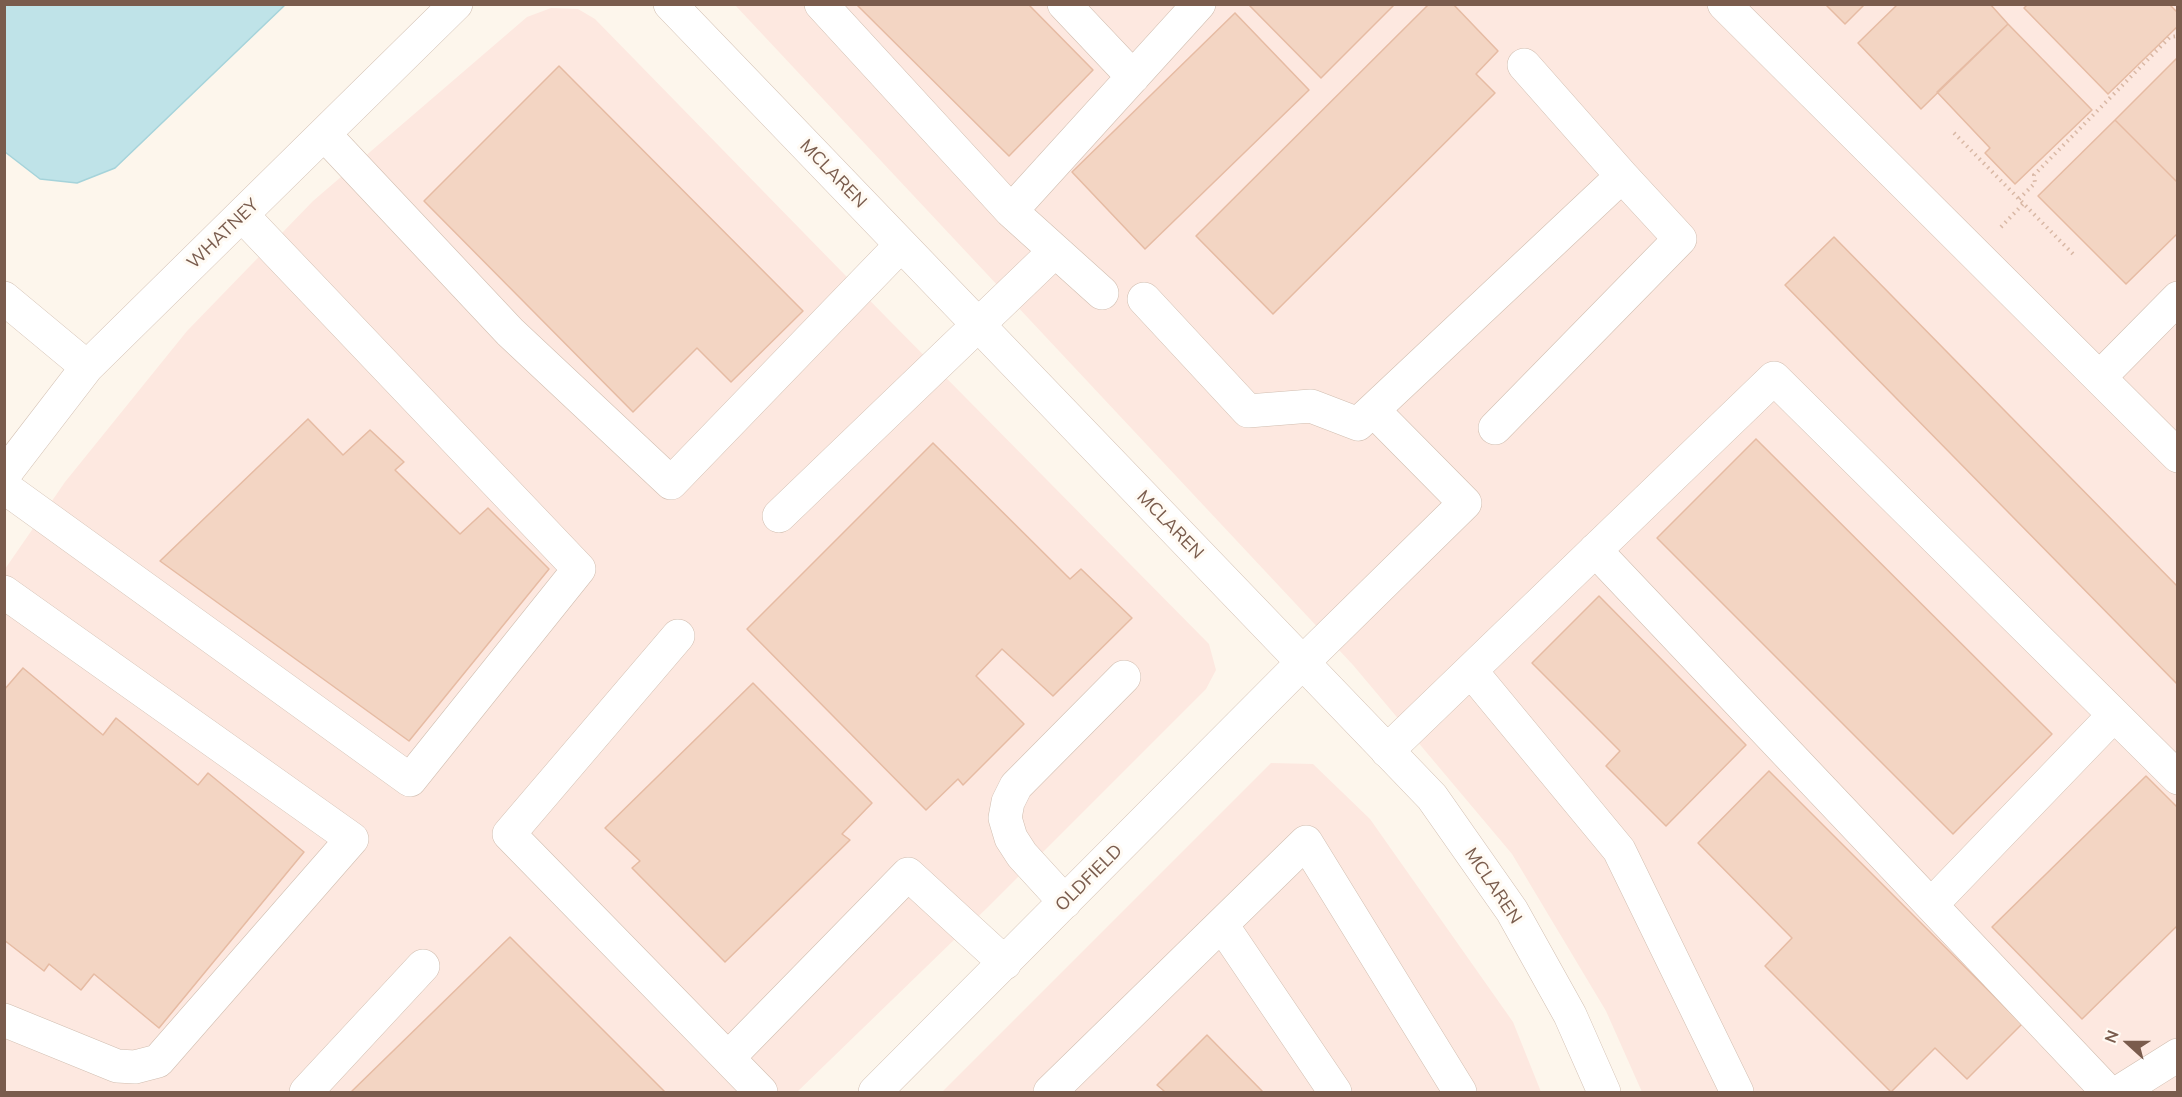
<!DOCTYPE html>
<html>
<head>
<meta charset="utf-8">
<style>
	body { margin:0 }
	#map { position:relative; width:2182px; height:1097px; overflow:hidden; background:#fdf6ec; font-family:Mulish,sans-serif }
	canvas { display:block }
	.frame { position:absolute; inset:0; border:6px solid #7a5c4d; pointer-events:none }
	.north { position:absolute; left:2098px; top:1013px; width:60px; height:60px; -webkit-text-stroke:4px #fffaf3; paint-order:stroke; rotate:291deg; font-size:16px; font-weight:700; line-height:24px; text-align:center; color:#7a5c4d }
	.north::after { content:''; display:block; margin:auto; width:21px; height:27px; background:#7a5c4d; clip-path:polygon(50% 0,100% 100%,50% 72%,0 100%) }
</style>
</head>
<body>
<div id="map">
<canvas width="2182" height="1097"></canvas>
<div class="frame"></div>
<div class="north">N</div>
</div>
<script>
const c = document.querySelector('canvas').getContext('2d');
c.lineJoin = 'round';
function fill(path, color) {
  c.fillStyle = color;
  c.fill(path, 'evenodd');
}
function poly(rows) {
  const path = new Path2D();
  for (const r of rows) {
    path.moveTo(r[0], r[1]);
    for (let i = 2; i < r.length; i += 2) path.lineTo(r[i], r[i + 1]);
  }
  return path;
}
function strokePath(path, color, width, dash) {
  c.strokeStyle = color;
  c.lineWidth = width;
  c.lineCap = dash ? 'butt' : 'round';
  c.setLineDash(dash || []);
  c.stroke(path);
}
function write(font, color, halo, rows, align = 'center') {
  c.font = font + ' Mulish,sans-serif';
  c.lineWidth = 6;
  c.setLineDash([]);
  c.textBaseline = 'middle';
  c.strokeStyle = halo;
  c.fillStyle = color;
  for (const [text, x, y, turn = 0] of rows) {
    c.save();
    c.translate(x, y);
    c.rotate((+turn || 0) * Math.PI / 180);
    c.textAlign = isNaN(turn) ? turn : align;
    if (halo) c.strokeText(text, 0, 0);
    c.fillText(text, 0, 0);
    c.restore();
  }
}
const commercial = poly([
	[735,5,2177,5,2177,1092,1642,1092,1606,1011,1512,854,1353,665],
	[551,8,578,9,595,19,887,318,1209,644,1216,670,1206,689,987,908,797,1092,5,1092,5,569,65,482,187,331,313,201,527,17],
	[1271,763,1313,764,1370,819,1513,1022,1541,1092,942,1092]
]);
const water = poly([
	[4,5,5,4,285,5,115,168,77,183,40,179,5,152,4,5]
]);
const building = poly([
	[856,4,1028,4,1093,70,1009,156,856,4],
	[1248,4,1395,4,1321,78,1248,4],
	[1429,4,1453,4,1498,51,1476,74,1495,93,1273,314,1196,236,1429,4],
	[1825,4,1865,4,1845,24,1825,4],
	[1898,4,1990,4,2008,24,1921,109,1858,43,1898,4],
	[2028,4,2169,4,2178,13,2178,26,2108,94,2024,8,2028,4],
	[1235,13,1309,90,1145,249,1072,172,1235,13],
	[2008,24,2092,110,2015,184,1985,153,1990,148,1937,92,2008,24],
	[2178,57,2178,183,2115,120,2178,57],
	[559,66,803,311,731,382,697,348,633,412,424,201,559,66],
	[2115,120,2178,183,2178,233,2126,284,2038,196,2115,120],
	[1834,237,2178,587,2178,685,1785,285,1834,237],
	[308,419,343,455,370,430,404,462,395,470,460,534,488,508,549,569,409,741,160,561,308,419],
	[1756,439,2052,734,1953,834,1657,538,1756,439],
	[933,443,1070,579,1081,569,1132,618,1053,696,1002,649,976,676,1024,724,963,785,958,779,926,810,747,629,933,443],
	[1599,596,1746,745,1666,826,1606,766,1620,751,1532,663,1599,596],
	[23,668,103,735,116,718,198,785,208,773,304,852,159,1028,94,974,81,990,49,964,44,971,4,940,4,690,23,668],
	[753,683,872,803,842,834,850,840,725,962,632,868,640,861,605,828,753,683],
	[1769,771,2022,1024,1967,1079,1935,1048,1891,1092,1765,966,1792,938,1698,843,1769,771],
	[2146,776,2178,808,2178,925,2082,1019,1992,927,2146,776],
	[510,937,665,1092,351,1092,510,937],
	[1207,1035,1263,1092,1163,1092,1164,1091,1157,1085,1207,1035]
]);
const path = poly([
	[1954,133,2076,257],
	[2019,199,2035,183,2034,175,2170,37,2178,36],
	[2001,227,2024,203]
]);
const minor = poly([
	[670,4,1432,797,1512,911,1570,1015,1604,1092],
	[821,4,1011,211,1199,4],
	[1064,4,1133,77],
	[1724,4,2178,456],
	[325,135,510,332,671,483,901,245],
	[1011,211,1102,293],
	[4,298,87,367],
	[1144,299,1248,411,1311,406,1358,424,1622,176,1524,65],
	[2100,377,2178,298],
	[1495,428,1680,239,1622,176],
	[4,475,87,367,456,4],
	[4,487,410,780,579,569,242,215],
	[779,516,1055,251],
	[1595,550,2108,1092],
	[4,592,352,839,158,1061,135,1067,117,1066,4,1020],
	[678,636,509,834,761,1092],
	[1471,671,1619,850,1737,1092],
	[1387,751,1774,378,2178,778],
	[1065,902,1022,855,1011,838,1005,818,1008,802,1016,786,1124,677],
	[1931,905,2114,715],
	[1222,925,1335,1092],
	[728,1058,908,874,1005,963],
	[306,1092,423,966],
	[875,1092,1302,663,1465,503,1373,410],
	[1050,1092,1306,842,1460,1092],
	[2119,1092,2178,1055]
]);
const streetNames = [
	["MCLAREN",833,174,46],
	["WHATNEY",223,234,-44],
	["MCLAREN",1170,525,46],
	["OLDFIELD",1089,878,-45],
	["MCLAREN",1493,886,56]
];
fill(commercial, '#fde8e0');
fill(water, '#bfe3e8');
strokePath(water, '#a5d3da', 1.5);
fill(building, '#f3d5c3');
strokePath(building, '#e6bba3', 1.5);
strokePath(minor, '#d1beb0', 34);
strokePath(path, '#d9b8a5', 4, [1.5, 4.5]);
strokePath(minor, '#fff', 33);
write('18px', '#7a5c4d', '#fffaf3', streetNames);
</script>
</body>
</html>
